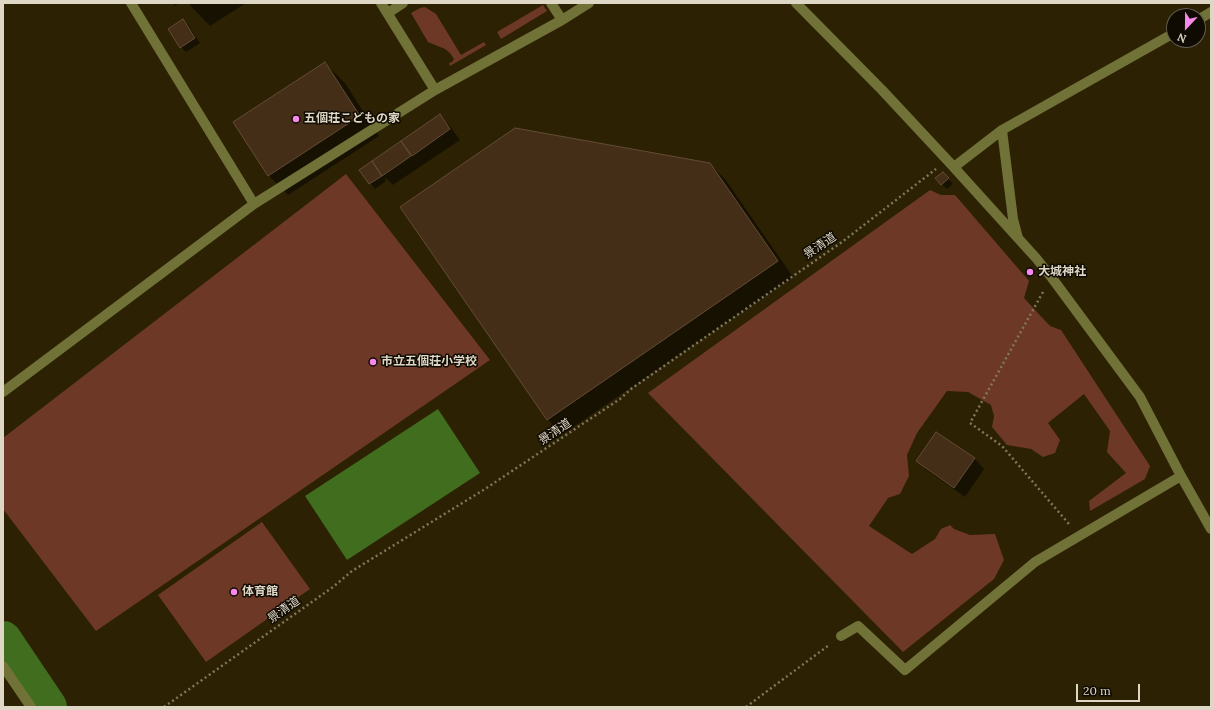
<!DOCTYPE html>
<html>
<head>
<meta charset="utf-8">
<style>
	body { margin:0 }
	#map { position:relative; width:1214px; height:710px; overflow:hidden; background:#2c2103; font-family:Lora,serif }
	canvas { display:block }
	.frame { position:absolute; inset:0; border:4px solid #ded7c6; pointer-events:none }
	.north { position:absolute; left:1166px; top:8px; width:40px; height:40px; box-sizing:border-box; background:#100b02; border:1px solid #625d50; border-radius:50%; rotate:202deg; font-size:11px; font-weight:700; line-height:16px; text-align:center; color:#ded7c6 }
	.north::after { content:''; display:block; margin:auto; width:14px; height:18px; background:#f788ec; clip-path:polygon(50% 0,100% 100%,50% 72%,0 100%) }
	.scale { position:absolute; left:1076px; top:684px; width:64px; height:18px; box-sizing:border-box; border:2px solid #ded7c6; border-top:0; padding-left:5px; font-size:12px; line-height:14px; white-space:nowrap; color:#ded7c6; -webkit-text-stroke:3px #100b02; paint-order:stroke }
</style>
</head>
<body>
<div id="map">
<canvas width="1214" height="710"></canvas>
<div class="frame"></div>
<div class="north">N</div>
<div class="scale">20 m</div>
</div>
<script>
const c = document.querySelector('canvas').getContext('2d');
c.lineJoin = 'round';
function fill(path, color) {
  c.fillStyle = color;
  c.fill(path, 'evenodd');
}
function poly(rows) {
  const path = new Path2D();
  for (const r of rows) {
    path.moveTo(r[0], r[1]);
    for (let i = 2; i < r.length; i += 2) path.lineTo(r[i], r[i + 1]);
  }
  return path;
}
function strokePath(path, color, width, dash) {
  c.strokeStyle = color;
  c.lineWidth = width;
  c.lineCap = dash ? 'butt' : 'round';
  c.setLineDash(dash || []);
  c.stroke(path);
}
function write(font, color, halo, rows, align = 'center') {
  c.font = font + ' Lora,"Noto Sans JP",serif';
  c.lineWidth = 3;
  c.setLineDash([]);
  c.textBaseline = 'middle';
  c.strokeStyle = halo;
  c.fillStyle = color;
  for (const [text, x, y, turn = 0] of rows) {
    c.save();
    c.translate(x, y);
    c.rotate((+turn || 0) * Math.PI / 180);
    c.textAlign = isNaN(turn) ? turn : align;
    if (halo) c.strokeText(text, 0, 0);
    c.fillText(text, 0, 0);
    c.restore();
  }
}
const green = poly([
	[543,5,547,11,501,39,497,32],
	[425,7,436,14,461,55,484,42,486,45,450,66,449,63,452,62,454,59,450,53,445,49,428,42,411,13,420,8],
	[346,174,490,360,96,631,3,509,3,438],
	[930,190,941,195,955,195,1029,281,1024,298,1050,326,1061,330,1150,466,1145,479,1090,511,1089,501,1126,473,1107,452,1110,431,1084,394,1048,423,1060,440,1055,453,1043,457,1031,449,1007,445,992,427,994,416,991,405,968,392,947,391,917,433,907,455,909,476,900,494,888,498,869,526,912,554,935,539,941,529,950,525,954,529,970,535,995,534,1004,560,994,579,903,652,648,393],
	[262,522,310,589,206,662,158,595]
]);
const water = poly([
	[438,409,480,473,347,560,305,496]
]);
const shadow = poly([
	[173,3,179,3,175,6],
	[188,3,246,3,210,26],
	[183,20,188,25,200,43,186,52,181,47],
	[325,64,345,83,379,136,288,195,268,175],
	[440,115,450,126,460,140,393,185,385,177,386,181,375,189,360,170],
	[710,164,725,179,793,277,563,434,547,419],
	[943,173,953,184,947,189,936,179],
	[974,458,984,469,965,497,928,471,917,461]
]);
const river = poly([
	[3,640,48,707]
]);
const building = poly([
	[183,19,195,38,180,48,168,29,183,19],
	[325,62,360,116,268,176,233,122,325,62],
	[440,114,450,129,412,156,401,141,440,114],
	[515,128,710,163,778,261,547,420,400,207,515,128],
	[401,141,411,156,382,176,372,161,401,141],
	[372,161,382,176,369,184,359,170,372,161],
	[943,172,949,178,941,185,935,178,943,172],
	[936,432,975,458,954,488,916,461,936,432]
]);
const path = poly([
	[1043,292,970,423,1002,446,1069,524],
	[164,707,333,587,352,571,485,489,620,399,631,389,842,242,936,169],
	[746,707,829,645]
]);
const minor = poly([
	[131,3,254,204],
	[381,3,435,90],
	[551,3,562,20],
	[796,3,882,90,950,163,1036,258,1052,278,1140,397,1181,476,1211,529],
	[388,13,403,3],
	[1198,20,1211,12],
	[1002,130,1013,219,1018,238],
	[954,167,1002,130,1174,33],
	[3,392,254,204,435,90,562,20,589,3],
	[841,636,858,626,905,670,1035,562,1181,476],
	[3,666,31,707]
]);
const markers = [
	[296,119,4,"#f788ec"],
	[1030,272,4,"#f788ec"],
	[373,362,4,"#f788ec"],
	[234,592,4,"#f788ec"]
];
const poiNames = [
	["五個荘こどもの家",304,119],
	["大城神社",1038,272],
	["市立五個荘小学校",381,362],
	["体育館",242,592]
];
const streetNames = [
	["景清道",820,246,-34],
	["景清道",555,432,-34],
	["景清道",284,610,-35]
];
fill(green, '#6d3926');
fill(water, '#416d1e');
fill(shadow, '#0007');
strokePath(river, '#416d1e', 38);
fill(building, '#442e18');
strokePath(building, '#644c35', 1);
strokePath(path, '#80775f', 2.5, [2, 3]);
strokePath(minor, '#707238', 10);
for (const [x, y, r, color] of markers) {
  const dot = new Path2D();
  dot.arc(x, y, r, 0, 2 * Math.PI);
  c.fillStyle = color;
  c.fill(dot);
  strokePath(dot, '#100b02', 1.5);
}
write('bold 12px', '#ded7c6', '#100b02', poiNames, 'left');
write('12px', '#ded7c6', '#100b02', streetNames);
</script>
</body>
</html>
